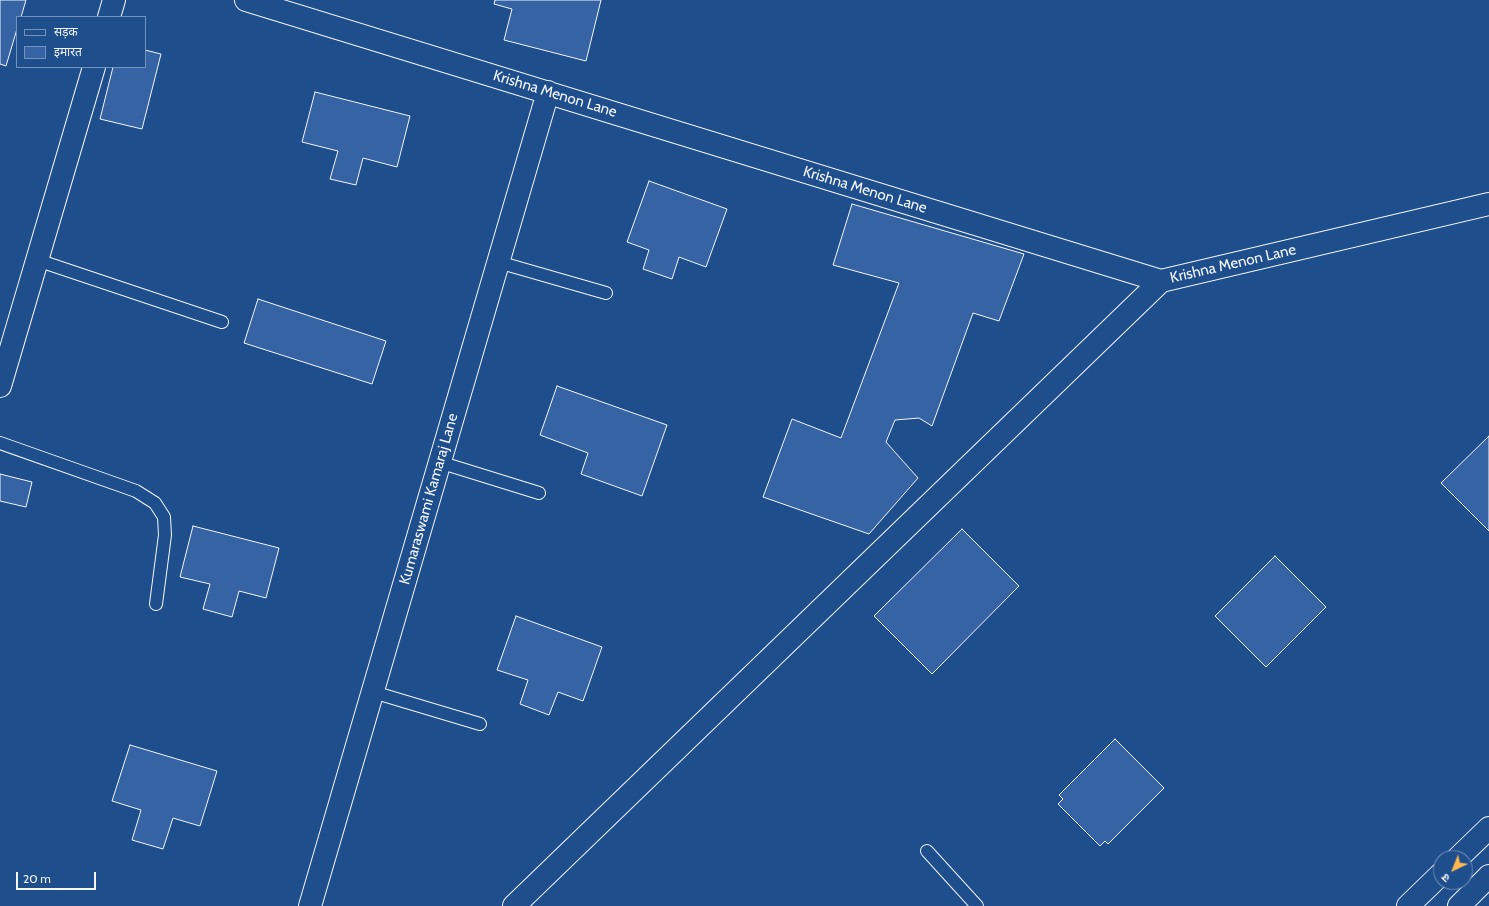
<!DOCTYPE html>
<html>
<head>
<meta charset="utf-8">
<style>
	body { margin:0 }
	#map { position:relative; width:1489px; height:906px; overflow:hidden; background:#1f4e8c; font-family:Cabin,"Noto Sans Devanagari",sans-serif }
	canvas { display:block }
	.legend { position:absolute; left:16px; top:16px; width:130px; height:52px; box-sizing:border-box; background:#1f4e8c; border:1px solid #7391ba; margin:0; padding:5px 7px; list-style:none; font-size:12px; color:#f2f6ff }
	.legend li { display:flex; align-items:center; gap:8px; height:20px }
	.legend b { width:20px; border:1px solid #7391ba }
	.north { position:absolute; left:1433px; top:850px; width:40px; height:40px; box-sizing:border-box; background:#1f4e8c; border:1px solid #7391ba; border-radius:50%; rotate:223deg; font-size:11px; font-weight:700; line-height:16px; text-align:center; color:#f2f6ff }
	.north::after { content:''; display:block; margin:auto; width:14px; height:18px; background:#ffb74d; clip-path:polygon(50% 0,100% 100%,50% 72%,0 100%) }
	.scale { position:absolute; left:16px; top:872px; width:80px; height:18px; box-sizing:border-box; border:2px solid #f2f6ff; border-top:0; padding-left:5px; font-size:12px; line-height:14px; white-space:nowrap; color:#f2f6ff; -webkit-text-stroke:3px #1f4e8c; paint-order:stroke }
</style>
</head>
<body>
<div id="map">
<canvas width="1489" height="906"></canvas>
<ul class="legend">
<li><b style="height:5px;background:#1f4e8c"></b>सड़क</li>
<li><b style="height:11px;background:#3563a3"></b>इमारत</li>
</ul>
<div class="north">उ</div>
<div class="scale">20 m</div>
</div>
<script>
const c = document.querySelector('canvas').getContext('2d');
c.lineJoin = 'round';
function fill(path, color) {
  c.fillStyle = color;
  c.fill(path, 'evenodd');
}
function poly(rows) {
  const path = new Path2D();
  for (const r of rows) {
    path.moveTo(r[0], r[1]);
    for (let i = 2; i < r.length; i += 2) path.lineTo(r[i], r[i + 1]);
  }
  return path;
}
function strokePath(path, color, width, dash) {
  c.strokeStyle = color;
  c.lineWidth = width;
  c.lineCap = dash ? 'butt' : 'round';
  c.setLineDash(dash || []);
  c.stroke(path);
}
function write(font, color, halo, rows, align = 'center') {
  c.font = font + ' Cabin,sans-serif';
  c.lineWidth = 3;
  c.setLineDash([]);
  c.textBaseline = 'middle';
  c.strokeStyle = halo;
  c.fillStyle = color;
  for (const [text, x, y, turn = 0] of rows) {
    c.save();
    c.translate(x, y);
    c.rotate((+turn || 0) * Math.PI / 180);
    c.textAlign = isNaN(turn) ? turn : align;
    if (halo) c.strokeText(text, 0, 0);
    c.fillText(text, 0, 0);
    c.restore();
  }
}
const building = poly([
	[0,0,26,0,21,17,17,17,17,29,6,66,0,64,0,0],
	[495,0,601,0,586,61,504,40,512,9,494,4,495,0],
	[145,50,161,54,142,129,100,119,113,67,145,67,145,50],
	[315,92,410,116,397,167,363,158,356,185,330,179,338,151,302,142,315,92],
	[649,181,727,209,706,267,679,257,672,279,643,269,649,250,627,242,649,181],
	[852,204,1024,254,999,321,973,313,932,426,919,418,895,420,886,442,918,478,869,534,763,497,792,419,841,438,899,283,833,265,852,204],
	[258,299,386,341,372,384,244,343,258,299],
	[557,386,667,425,642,496,581,474,588,453,540,435,557,386],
	[1489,436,1489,531,1441,483,1489,436],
	[0,474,32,482,26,507,0,501,0,474],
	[193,526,279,548,266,598,239,591,232,617,203,609,210,584,180,577,193,526],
	[962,529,1019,586,932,674,874,616,962,529],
	[1275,556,1326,607,1266,667,1215,616,1275,556],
	[516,616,602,647,583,701,558,692,549,715,520,704,528,680,497,670,516,616],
	[1115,739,1164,788,1108,844,1105,841,1100,846,1058,804,1063,799,1059,795,1115,739],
	[130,745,217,771,200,826,173,818,163,849,132,840,141,810,112,801,130,745]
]);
const service = poly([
	[37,260,222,322],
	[498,262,606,293],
	[0,443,136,491,155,503,164,517,165,535,156,604],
	[439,462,539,493],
	[373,692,480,724],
	[927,851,977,906]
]);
const minor = poly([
	[246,0,1161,281,1489,204],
	[109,17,114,0],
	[0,386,94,67],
	[310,906,548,92],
	[514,906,1161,281]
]);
const secondary = poly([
	[1458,858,1489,828],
	[1408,906,1441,874],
	[1459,906,1489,876]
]);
const streetNames = [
	["Krishna Menon Lane",555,94,17],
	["Krishna Menon Lane",865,190,17],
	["Krishna Menon Lane",1233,264,-13],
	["Kumaraswami Kamaraj Lane",429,499,-74]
];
fill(building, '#3563a3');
strokePath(building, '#f2f6ff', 1);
strokePath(service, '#f2f6ff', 14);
strokePath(minor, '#f2f6ff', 24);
strokePath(secondary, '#f2f6ff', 24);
strokePath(service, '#1f4e8c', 12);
strokePath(minor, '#1f4e8c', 22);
strokePath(secondary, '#1f4e8c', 22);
write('15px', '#f2f6ff', '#1f4e8c', streetNames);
</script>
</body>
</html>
